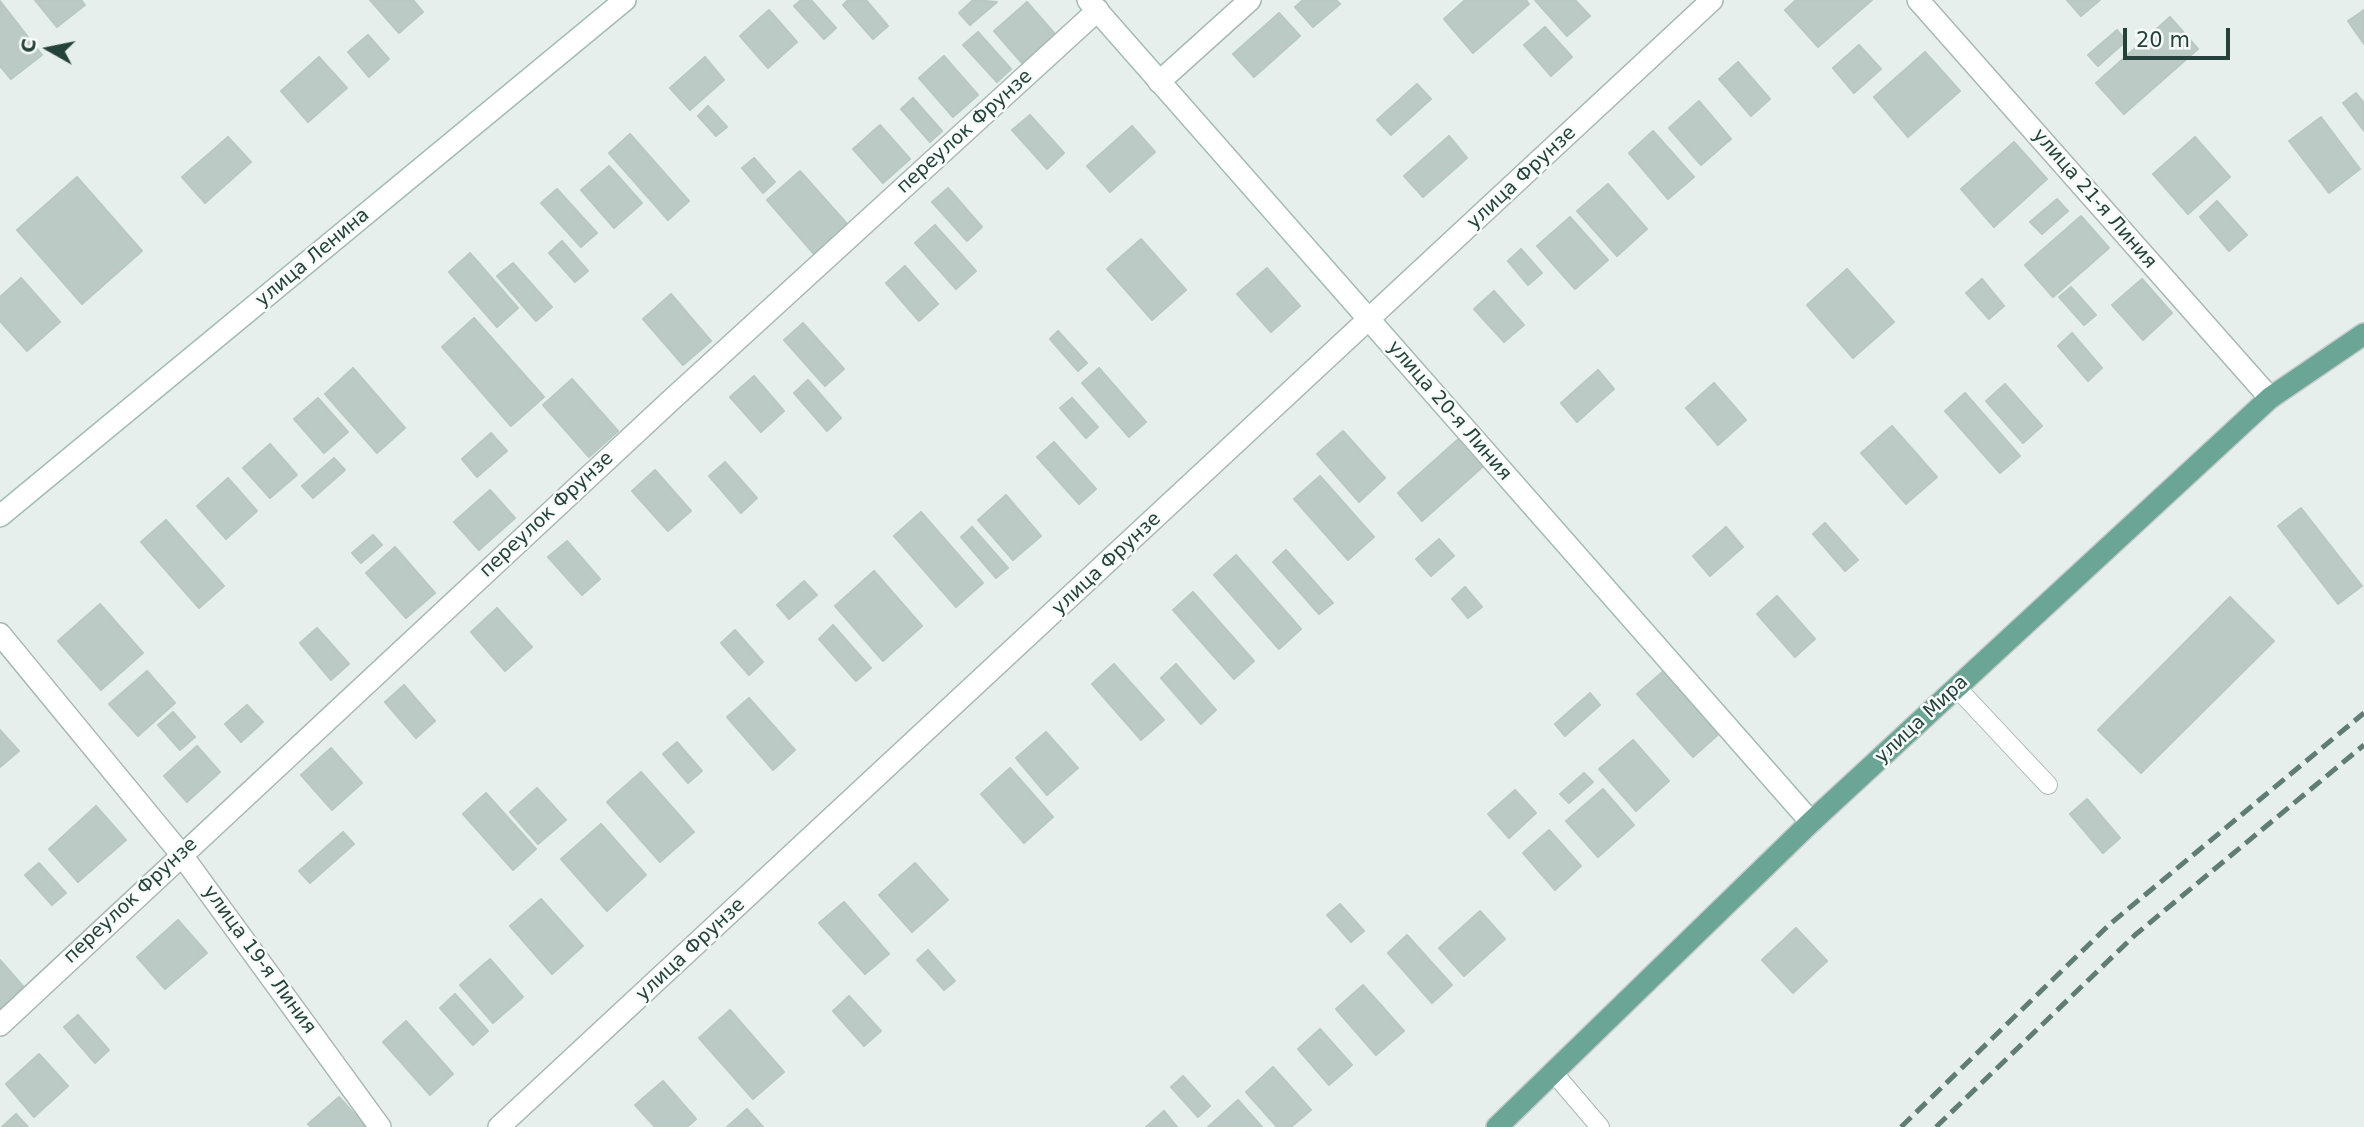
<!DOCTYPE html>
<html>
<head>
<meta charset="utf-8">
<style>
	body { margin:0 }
	#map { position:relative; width:2364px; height:1127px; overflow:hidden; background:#e6efeb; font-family:"DejaVu Sans",sans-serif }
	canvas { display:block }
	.north { position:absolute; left:14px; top:14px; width:70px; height:70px; -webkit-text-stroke:5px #f7fbf9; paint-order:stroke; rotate:279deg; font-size:19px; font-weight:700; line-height:28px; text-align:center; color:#24423a }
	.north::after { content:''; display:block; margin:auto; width:24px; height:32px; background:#24423a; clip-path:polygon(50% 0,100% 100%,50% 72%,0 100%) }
	.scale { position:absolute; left:2123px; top:28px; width:107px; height:32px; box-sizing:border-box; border:4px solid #24423a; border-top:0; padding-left:9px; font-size:21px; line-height:24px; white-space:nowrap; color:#24423a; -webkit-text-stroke:5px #f7fbf9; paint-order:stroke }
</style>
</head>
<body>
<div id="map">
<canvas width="2364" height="1127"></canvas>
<div class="north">С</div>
<div class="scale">20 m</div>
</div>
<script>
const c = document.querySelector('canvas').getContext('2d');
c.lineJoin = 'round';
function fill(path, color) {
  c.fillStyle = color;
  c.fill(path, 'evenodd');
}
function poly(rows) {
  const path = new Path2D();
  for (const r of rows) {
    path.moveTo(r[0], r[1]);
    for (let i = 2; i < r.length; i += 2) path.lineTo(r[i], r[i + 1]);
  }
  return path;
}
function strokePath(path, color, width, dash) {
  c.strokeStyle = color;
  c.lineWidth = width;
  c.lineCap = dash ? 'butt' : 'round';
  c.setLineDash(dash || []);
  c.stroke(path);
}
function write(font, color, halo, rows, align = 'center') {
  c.font = font + ' "DejaVu Sans",sans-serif';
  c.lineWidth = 5;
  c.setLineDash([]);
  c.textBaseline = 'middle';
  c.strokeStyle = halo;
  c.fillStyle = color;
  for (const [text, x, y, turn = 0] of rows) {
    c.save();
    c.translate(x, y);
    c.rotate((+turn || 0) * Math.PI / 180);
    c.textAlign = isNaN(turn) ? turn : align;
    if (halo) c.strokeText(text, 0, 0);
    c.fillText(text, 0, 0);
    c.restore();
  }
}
const building = poly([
	[35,0,81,0,85,5,57,27,35,0],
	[370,0,413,0,423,12,399,33,370,0],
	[801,0,811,0,836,28,824,39,794,6,801,0],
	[848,0,866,0,888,26,873,39,843,5,848,0],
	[973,0,997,2,970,25,959,13,973,0],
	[1303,0,1336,0,1340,4,1313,27,1295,7,1303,0],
	[1465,0,1526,0,1529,4,1473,53,1444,19,1465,0],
	[1535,0,1575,0,1590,16,1567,36,1535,0],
	[1796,0,1872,0,1818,47,1785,10,1796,0],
	[2067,0,2100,0,2081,16,2067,0],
	[0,1,42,55,11,79,0,66,0,1],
	[1027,2,1055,34,1022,63,994,31,1027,2],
	[769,10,797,42,768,68,740,36,769,10],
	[2364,10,2364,44,2348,21,2364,10],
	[1279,13,1300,36,1254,77,1233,54,1279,13],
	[2170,17,2198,49,2124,114,2096,83,2170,17],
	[1545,27,1572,57,1551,76,1524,45,1545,27],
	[2117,30,2126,41,2098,66,2088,55,2117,30],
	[978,32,1011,69,997,82,963,45,978,32],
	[368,35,389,59,369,77,348,52,368,35],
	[1859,45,1881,69,1854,93,1833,68,1859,45],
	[1925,52,1960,91,1908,137,1874,97,1925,52],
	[944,56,978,95,953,117,919,78,944,56],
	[319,57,347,88,308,122,281,91,319,57],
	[705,57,724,80,690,110,670,88,705,57],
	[1738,62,1770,99,1751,116,1719,79,1738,62],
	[1417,84,1431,99,1391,135,1377,120,1417,84],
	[2356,93,2364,103,2364,131,2343,103,2356,93],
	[913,98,942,131,930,142,901,109,913,98],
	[1699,101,1731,139,1701,165,1669,128,1699,101],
	[708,106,727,127,716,136,698,116,708,106],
	[1030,115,1064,153,1047,169,1012,130,1030,115],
	[2321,117,2360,169,2329,193,2289,141,2321,117],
	[880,125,910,159,883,183,853,149,880,125],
	[1132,126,1155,152,1110,192,1087,166,1132,126],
	[1653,131,1694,177,1668,199,1629,153,1653,131],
	[630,134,689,201,668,220,609,153,630,134],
	[1449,136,1467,158,1423,197,1404,176,1449,136],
	[228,137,251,162,205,203,182,177,228,137],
	[2195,137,2230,177,2188,214,2153,174,2195,137],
	[2014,142,2047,179,1994,227,1961,189,2014,142],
	[754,158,775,182,763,193,742,168,754,158],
	[609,166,642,203,614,228,581,190,609,166],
	[800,171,848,225,814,254,767,200,800,171],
	[77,177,142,251,82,304,17,230,77,177],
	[1608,184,1647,229,1617,256,1577,211,1608,184],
	[948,188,982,227,967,241,932,202,948,188],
	[557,189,597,233,581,247,541,203,557,189],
	[2057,199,2068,211,2042,234,2030,222,2057,199],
	[2217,201,2247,235,2229,251,2200,217,2217,201],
	[2081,216,2109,248,2053,297,2025,265,2081,216],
	[1570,217,1608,260,1575,289,1537,246,1570,217],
	[935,225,976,271,956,289,915,243,935,225],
	[1141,239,1186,290,1152,320,1107,269,1141,239],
	[562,241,588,271,575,282,549,253,562,241],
	[1521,249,1542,273,1528,285,1508,261,1521,249],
	[470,253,518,308,497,327,449,272,470,253],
	[513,263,552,307,536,321,497,276,513,263],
	[905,266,938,304,919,321,886,283,905,266],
	[1267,268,1300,306,1271,332,1237,294,1267,268],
	[1847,269,1894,322,1853,358,1807,305,1847,269],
	[21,278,60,322,27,351,0,321,0,297,21,278],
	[1982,279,2004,306,1989,319,1966,293,1982,279],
	[2142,279,2172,313,2143,340,2112,305,2142,279],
	[2071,287,2096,315,2084,325,2059,297,2071,287],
	[1494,291,1524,325,1504,342,1474,309,1494,291],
	[671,294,711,341,683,365,643,319,671,294],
	[474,318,544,397,511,426,442,347,474,318],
	[803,323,844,369,825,386,784,340,803,323],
	[1058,331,1087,363,1078,371,1050,339,1058,331],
	[2072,333,2102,368,2088,381,2058,346,2072,333],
	[353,368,405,428,377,453,325,394,353,368],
	[1099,368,1146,422,1129,437,1082,383,1099,368],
	[1598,370,1614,389,1577,422,1561,403,1598,370],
	[754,376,784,411,761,432,730,397,754,376],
	[572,379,618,431,589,457,543,405,572,379],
	[808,380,841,418,827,431,794,393,808,380],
	[1714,383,1746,420,1718,445,1686,408,1714,383],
	[2005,384,2042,426,2023,443,1986,401,2005,384],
	[1965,393,2020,456,2000,473,1945,411,1965,393],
	[318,398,348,432,324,453,294,419,318,398],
	[1072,398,1098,427,1086,438,1060,408,1072,398],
	[1892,426,1937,477,1906,504,1861,453,1892,426],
	[1343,431,1385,478,1359,502,1317,454,1343,431],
	[491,433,507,451,477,477,462,459,491,433],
	[1464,434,1488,462,1422,521,1398,493,1464,434],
	[1054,442,1096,489,1079,504,1037,457,1054,442],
	[270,444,297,475,270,498,243,468,270,444],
	[334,458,345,470,313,498,302,486,334,458],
	[725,462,757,498,741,513,709,476,725,462],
	[655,470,691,511,668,531,632,491,655,470],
	[1320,476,1374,537,1348,560,1294,499,1320,476],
	[228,478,257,511,226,539,197,506,228,478],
	[490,490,515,518,479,550,454,522,490,490],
	[1006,495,1041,536,1013,560,978,520,1006,495],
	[2301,508,2362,586,2338,604,2278,526,2301,508],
	[921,512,983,583,956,607,894,536,921,512],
	[166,520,224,586,199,608,141,542,166,520],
	[1825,523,1858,560,1845,571,1813,534,1825,523],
	[972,527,1008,568,996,578,961,537,972,527],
	[1726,527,1743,547,1710,576,1693,556,1726,527],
	[373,535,382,545,361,563,352,553,373,535],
	[1439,539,1454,556,1431,576,1416,559,1439,539],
	[567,541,600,579,582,595,548,557,567,541],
	[395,547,435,593,406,618,366,573,395,547],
	[1286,550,1333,603,1319,614,1273,562,1286,550],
	[1236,555,1301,629,1279,649,1214,575,1236,555],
	[874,571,922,626,883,661,835,606,874,571],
	[804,581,817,595,789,619,777,605,804,581],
	[1465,587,1482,607,1468,618,1452,599,1465,587],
	[1193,592,1254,661,1234,679,1173,610,1193,592],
	[1777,596,1815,639,1795,657,1757,614,1777,596],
	[2230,597,2274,641,2141,773,2098,730,2230,597],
	[100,604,143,653,101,690,58,641,100,604],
	[497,608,532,647,505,671,471,632,497,608],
	[833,625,871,668,856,681,819,639,833,625],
	[317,628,349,664,331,680,300,643,317,628],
	[735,630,763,662,749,675,721,643,735,630],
	[1114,664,1164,720,1141,740,1092,684,1114,664],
	[1176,664,1216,710,1201,724,1161,678,1176,664],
	[1667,668,1722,731,1693,757,1637,694,1667,668],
	[147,671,175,703,138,736,109,704,147,671],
	[404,685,435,721,416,738,385,702,404,685],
	[1590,693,1600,705,1565,736,1555,724,1590,693],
	[749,698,795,750,773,770,727,717,749,698],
	[247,705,263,722,241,742,225,724,247,705],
	[173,712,195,737,180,750,158,725,173,712],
	[0,730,19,751,0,767,0,730],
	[1046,732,1078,768,1047,795,1016,758,1046,732],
	[1633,740,1669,781,1636,811,1599,769,1633,740],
	[677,742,702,771,688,783,663,754,677,742],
	[197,746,220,772,187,802,164,776,197,746],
	[331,748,362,783,332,810,301,775,331,748],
	[1010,768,1053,817,1024,843,981,794,1010,768],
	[641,772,694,832,660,862,607,802,641,772],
	[1584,773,1593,782,1569,803,1560,794,1584,773],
	[537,788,566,820,538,844,510,812,537,788],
	[1603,789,1634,825,1598,857,1566,821,1603,789],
	[1515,790,1536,813,1509,838,1488,814,1515,790],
	[486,793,536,849,513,870,463,814,486,793],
	[2087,799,2120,838,2103,853,2070,814,2087,799],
	[96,806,126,840,78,882,49,849,96,806],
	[601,824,646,875,607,911,561,859,601,824],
	[1549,830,1581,866,1555,890,1523,853,1549,830],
	[343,832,354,844,310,883,299,871,343,832],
	[39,863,66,893,52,905,25,875,39,863],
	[915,863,948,900,912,932,879,895,915,863],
	[541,899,583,946,552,974,510,926,541,899],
	[844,902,889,954,865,974,819,923,844,902],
	[1340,904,1364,931,1351,942,1327,915,1340,904],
	[1480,911,1505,939,1464,976,1439,948,1480,911],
	[178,920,207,953,165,989,137,957,178,920],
	[1796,928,1827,961,1793,993,1762,960,1796,928],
	[1407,935,1452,985,1432,1003,1388,953,1407,935],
	[928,950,955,981,944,990,917,960,928,950],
	[490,959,523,997,493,1023,460,985,490,959],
	[0,960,28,992,0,1016,0,960],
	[1363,985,1404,1031,1376,1055,1336,1009,1363,985],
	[455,994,488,1031,473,1045,440,1008,455,994],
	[849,996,881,1031,864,1046,833,1011,849,996],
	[730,1010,784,1072,753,1099,699,1038,730,1010],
	[78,1015,109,1050,95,1063,64,1027,78,1015],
	[406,1021,453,1074,430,1095,383,1042,406,1021],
	[1320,1029,1352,1065,1329,1085,1298,1049,1320,1029],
	[39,1054,68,1086,34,1117,6,1084,39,1054],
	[1273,1067,1311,1110,1291,1127,1277,1127,1246,1092,1273,1067],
	[1183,1076,1210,1106,1198,1117,1171,1087,1183,1076],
	[663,1081,696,1119,687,1127,655,1127,635,1105,663,1081],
	[339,1097,366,1127,311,1127,308,1124,339,1097],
	[1238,1100,1262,1127,1208,1127,1238,1100],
	[747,1109,763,1127,727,1127,747,1109],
	[1164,1111,1177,1127,1146,1127,1164,1111],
	[16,1114,28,1127,2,1127,16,1114]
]);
const lane = poly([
	[1957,688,2048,785],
	[1553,1072,1600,1127]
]);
const street = poly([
	[1918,0,2270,398],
	[1159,82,1250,0],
	[0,634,181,854,380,1127],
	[0,1025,669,402,1098,10],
	[499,1127,1712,0]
]);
const secondary = poly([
	[1088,0,1811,822],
	[0,516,625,0]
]);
const primary = poly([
	[1497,1127,1811,822,2270,398,2364,334]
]);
const rail = poly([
	[1901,1127,2110,924,2364,713],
	[1936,1127,2135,935,2364,745]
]);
const streetNames = [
	["переулок Фрунзе",965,132,-42],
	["улица Фрунзе",1522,178,-43],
	["улица 21-я Линия",2094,199,49],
	["улица Ленина",313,258,-40],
	["улица 20-я Линия",1449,411,49],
	["переулок Фрунзе",547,515,-43],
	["улица Фрунзе",1107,564,-43],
	["улица Мира",1922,720,-43],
	["переулок Фрунзе",131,901,-43],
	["улица Фрунзе",691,950,-43],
	["улица 19-я Линия",259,960,54]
];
fill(building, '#bbcac4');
strokePath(building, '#b8c9c2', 2);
strokePath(lane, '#a8b8b2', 20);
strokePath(street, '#a8b8b2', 24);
strokePath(secondary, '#a4bbb3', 24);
strokePath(primary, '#c2cac8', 24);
strokePath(lane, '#fff', 18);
strokePath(street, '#fff', 21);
strokePath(secondary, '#fff', 21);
strokePath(primary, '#6aa596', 21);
strokePath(rail, '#5f7d75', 5, [14, 7]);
write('19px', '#24423a', '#f7fbf9', streetNames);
</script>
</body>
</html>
